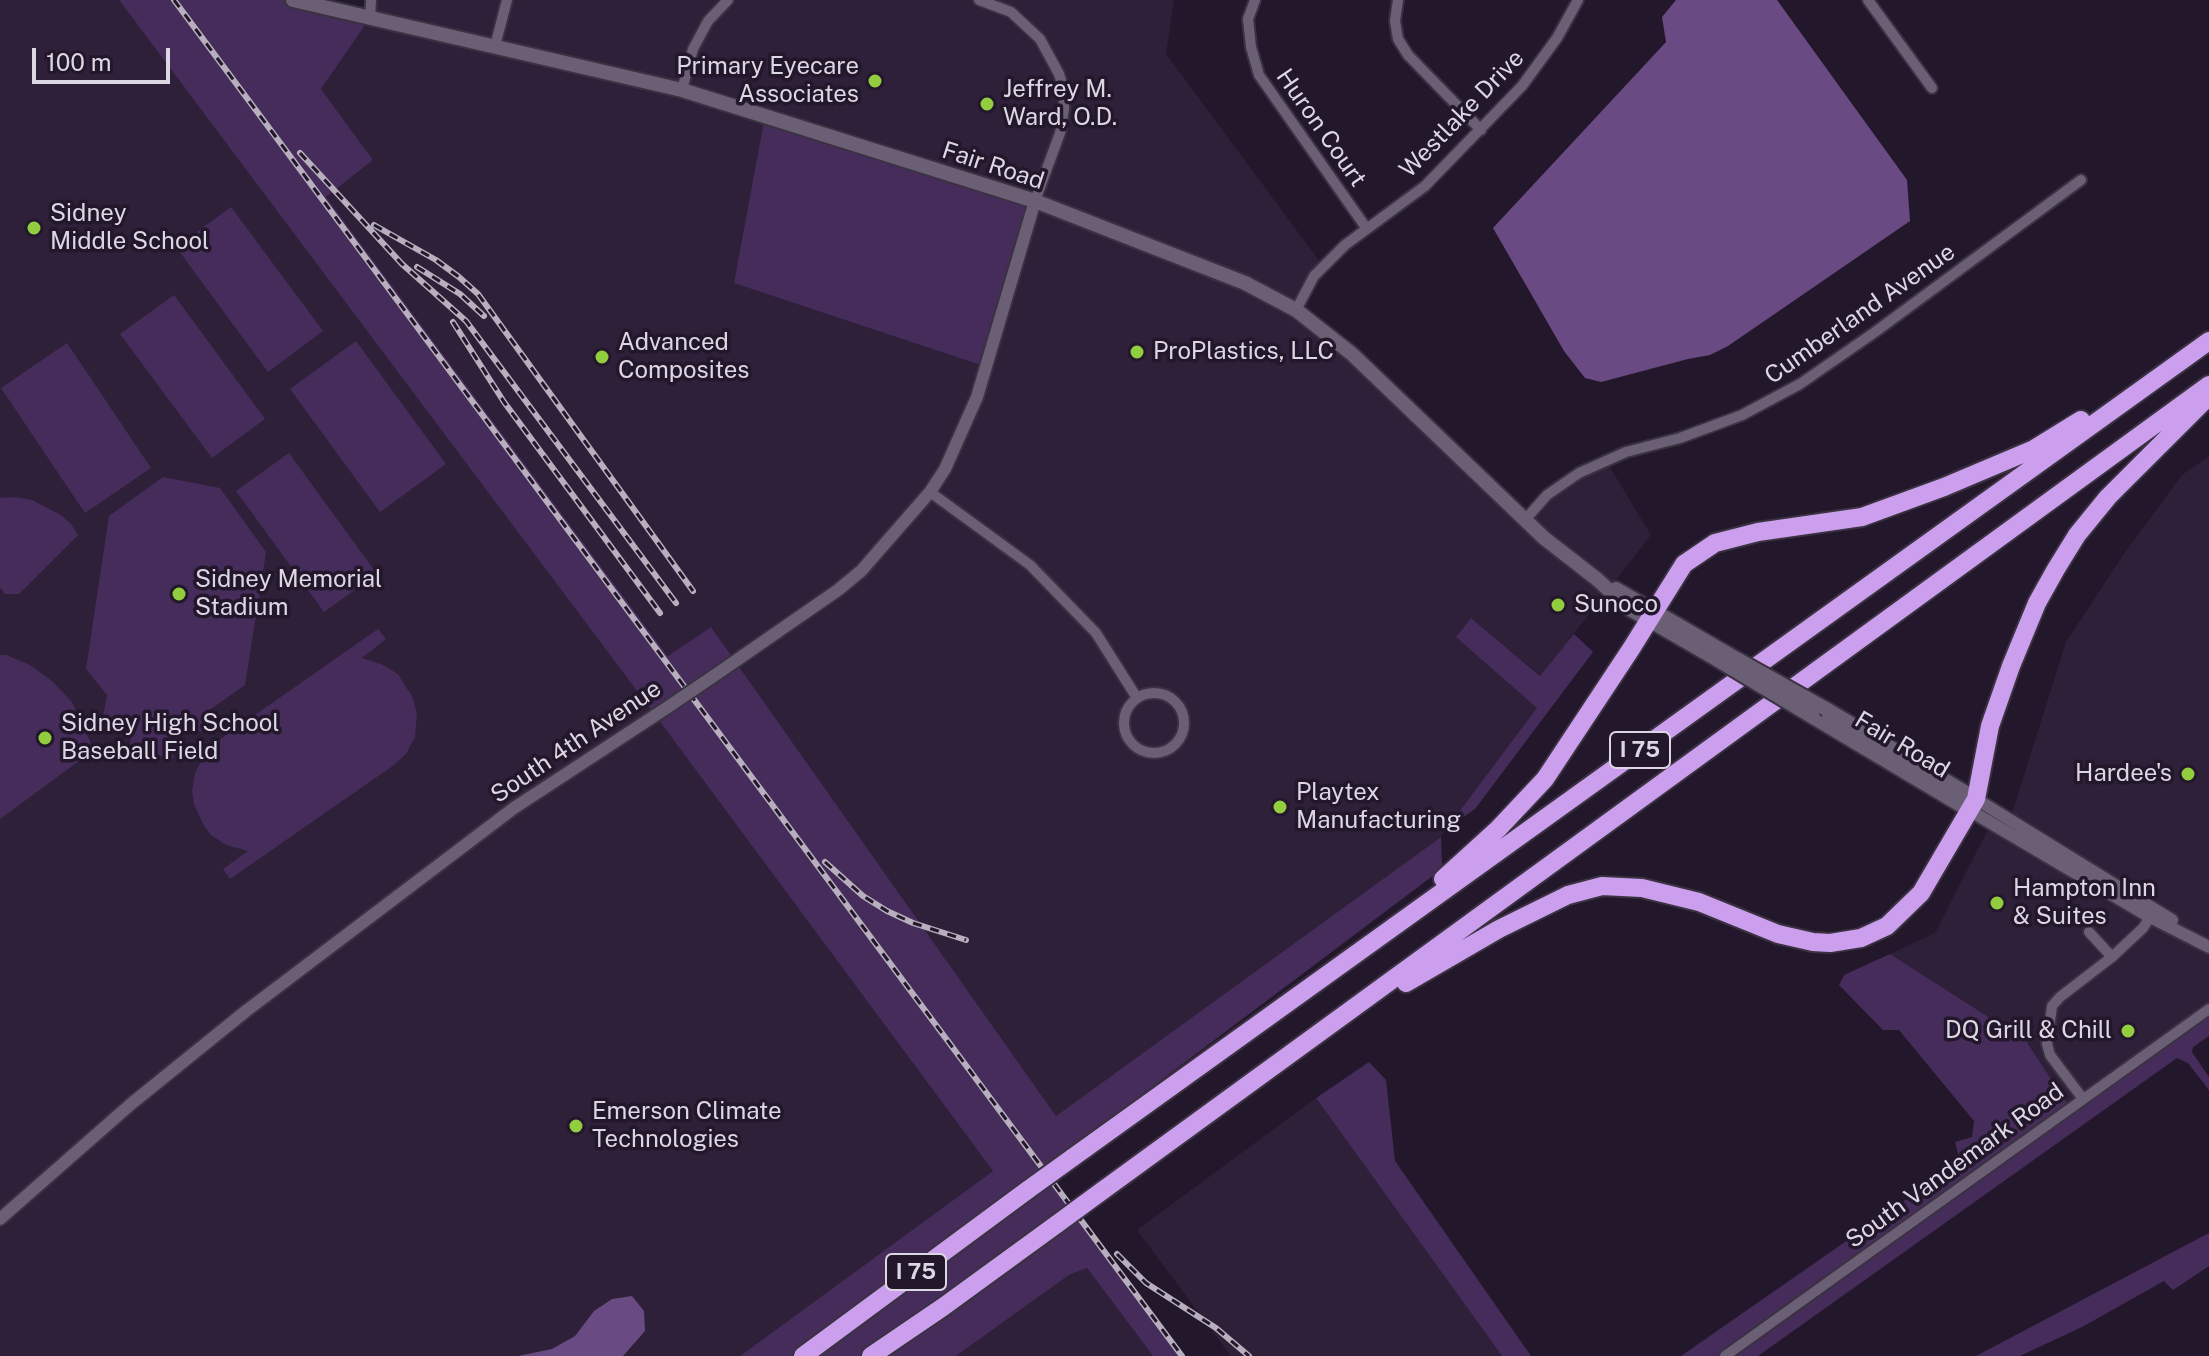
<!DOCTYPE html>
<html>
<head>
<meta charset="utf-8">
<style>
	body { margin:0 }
	#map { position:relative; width:2209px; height:1356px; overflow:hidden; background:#23182b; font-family:"Public Sans",sans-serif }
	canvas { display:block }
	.scale { position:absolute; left:32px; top:48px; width:138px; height:36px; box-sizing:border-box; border:4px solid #ddd6e3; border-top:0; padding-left:10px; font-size:24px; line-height:28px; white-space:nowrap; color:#ddd6e3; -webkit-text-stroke:6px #23182b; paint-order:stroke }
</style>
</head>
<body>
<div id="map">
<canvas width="2209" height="1356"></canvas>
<div class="scale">100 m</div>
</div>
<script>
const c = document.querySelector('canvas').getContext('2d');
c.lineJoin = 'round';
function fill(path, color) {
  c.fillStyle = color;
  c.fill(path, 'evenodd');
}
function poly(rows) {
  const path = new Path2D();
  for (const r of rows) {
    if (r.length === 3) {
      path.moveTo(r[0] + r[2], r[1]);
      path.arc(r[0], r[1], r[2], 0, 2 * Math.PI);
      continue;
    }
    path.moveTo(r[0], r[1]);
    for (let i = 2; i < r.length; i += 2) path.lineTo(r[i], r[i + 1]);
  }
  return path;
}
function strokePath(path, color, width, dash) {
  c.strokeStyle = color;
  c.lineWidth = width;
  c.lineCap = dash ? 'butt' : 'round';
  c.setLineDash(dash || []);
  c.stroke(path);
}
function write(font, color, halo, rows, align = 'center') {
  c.font = font + ' "Public Sans",sans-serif';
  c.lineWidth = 7;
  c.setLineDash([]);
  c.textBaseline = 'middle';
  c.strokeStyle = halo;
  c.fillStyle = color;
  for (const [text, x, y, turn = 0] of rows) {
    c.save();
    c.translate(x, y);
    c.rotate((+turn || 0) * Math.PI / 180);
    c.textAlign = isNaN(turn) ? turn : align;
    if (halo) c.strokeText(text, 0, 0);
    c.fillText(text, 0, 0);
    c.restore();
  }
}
const built = poly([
	[0,0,119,0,655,715,993,1171,740,1356,0,1356],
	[371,0,1174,0,1166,54,1323,266,1296,311,1524,520,1547,495,1606,461,1651,535,1541,676,1471,618,1456,637,1538,708,1441,837,1056,1116,711,627,669,656,326,197,373,160,321,89,370,18],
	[2209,456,2209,1009,2070,1109,2026,1041,1890,954,1935,933,1997,812,2010,820,2066,642,2126,551,2182,475],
	[1316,1098,1502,1356,1231,1356,1137,1230],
	[1087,1268,1153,1356,956,1356,1069,1275]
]);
const green = poly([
	[119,0,293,0,370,18,321,89,373,160,326,197,668,656,711,627,1056,1116,1441,837,1442,869,1043,1169,1182,1356,1153,1356,1087,1268,1069,1275,956,1356,740,1356,993,1171,655,715],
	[765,116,1035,201,987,367,734,283],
	[231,207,323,331,268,372,176,247],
	[174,295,265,419,212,458,120,334],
	[356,341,446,464,380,512,290,389],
	[67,343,151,468,85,513,1,388],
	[289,453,377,574,324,612,236,491],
	[163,477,220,488,266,552,245,685,208,711,205,732,178,728,173,758,129,751,133,721,103,717,107,695,86,669,109,516],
	[15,497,32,500,61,515,71,524,78,535,19,594,5,594,0,587,0,498],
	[1471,618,1540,676,1574,634,1593,652,1475,809,1447,828,1537,708,1456,637],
	[378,629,386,639,362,658,383,665,398,674,413,698,417,714,415,737,406,754,394,765,230,879,223,869,248,851,226,845,211,835,203,824,194,804,192,791,195,773,203,758,212,745],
	[0,655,6,655,30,665,52,681,72,702,94,750,0,819],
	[1890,954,2026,1041,2070,1108,2209,1009,2209,1036,2193,1047,2192,1052,2209,1077,2209,1090,2188,1063,2177,1058,1758,1356,1681,1356,1960,1162,1955,1142,1972,1137,1974,1121,1899,1030,1883,1030,1839,985,1844,975],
	[1369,1062,1386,1080,1395,1161,1531,1356,1502,1356,1316,1098],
	[2209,1233,2209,1266,2173,1290,2164,1281,2082,1327,2020,1356,1976,1356]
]);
const water = poly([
	[1676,0,1777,0,1907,180,1910,221,1728,346,1710,355,1688,359,1601,382,1585,378,1564,351,1493,228,1666,42,1662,17],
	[632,1296,644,1311,645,1331,623,1356,518,1356,552,1349,575,1336,594,1311,612,1299]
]);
const minor = poly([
	[979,0,1011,12,1040,39,1059,74,1064,90,1064,109,1060,133,1035,201],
	[1255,0,1248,19,1251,47,1259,75,1367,229],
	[1398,0,1395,21,1398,39,1408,55,1481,130],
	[1868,0,1932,88],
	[370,18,371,0],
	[495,46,507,0],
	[682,90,693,49,708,21,728,0],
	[1296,310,1314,276,1345,245,1425,186,1522,86,1557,38,1578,0],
	[930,492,1030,565,1096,633,1137,698],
	[1525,520,1547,495,1579,473,1626,452,1680,438,1742,415,1800,384,1875,332,2081,180],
	[1154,723,30],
	[2089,932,2112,957],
	[2083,1099,2050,1055,2047,1044,2052,1006,2060,997,2112,957,2143,928,2150,917],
	[1725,1356,2209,1009]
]);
const tertiary = poly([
	[721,671,838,590,861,571,930,492,945,469,977,397,1035,201],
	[1976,799,2172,920],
	[1969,810,2150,917,2209,947],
	[0,1219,131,1104,246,1011,514,808,668,707]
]);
const secondary = poly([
	[293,0,682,90,1035,201,1245,283,1296,310,1352,354,1544,538,1598,580,1628,608,1718,660],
	[1616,589,1728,654],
	[1826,709,1976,799],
	[1813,717,1969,810]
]);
const motorway = poly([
	[1443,879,1498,829,1545,779,1631,649,1684,564,1715,543,1758,532,1862,517,1944,487,2034,449,2081,420],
	[1406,983,1499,929,1568,895,1602,886,1642,888,1699,902,1778,934,1813,942,1830,943,1861,938,1887,926,1921,893,1976,799,1990,726,2011,666,2037,603,2056,569,2077,535,2108,497,2209,396],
	[1072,1158,2209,341],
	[1102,1191,2209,385],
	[803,1356,1029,1189],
	[871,1356,943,1307,1057,1224]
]);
const rail = poly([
	[174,0,1182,1356],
	[300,153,402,264,466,321,676,603],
	[374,225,436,260,459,277,478,294,693,591],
	[417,267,460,294,484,316],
	[453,322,504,402,660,613],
	[825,862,863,896,887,911,913,923,966,940],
	[1117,1254,1146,1283,1216,1328,1249,1356]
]);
const tertiaryBridge = poly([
	[668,707,721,671]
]);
const secondaryBridge = poly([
	[1728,654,1826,709],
	[1718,660,1813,717]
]);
const motorwayBridge = poly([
	[1029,1189,1072,1158],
	[1057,1224,1102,1191]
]);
const markers = [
	[875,81,8,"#92cd3f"],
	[987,104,8,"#92cd3f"],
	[34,228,8,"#92cd3f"],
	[1137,352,8,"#92cd3f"],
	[602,357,8,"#92cd3f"],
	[179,594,8,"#92cd3f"],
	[1558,605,8,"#92cd3f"],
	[45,738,8,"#92cd3f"],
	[2188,774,8,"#92cd3f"],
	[1280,807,8,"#92cd3f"],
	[1997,903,8,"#92cd3f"],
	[2128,1031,8,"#92cd3f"],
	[576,1126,8,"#92cd3f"]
];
const shields = [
	[1640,750,60],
	[916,1272,60]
];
const shieldNames = [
	["I 75",1640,750],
	["I 75",916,1272]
];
const poiNames = [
	["Primary Eyecare",859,67,"right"],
	["Associates",859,95,"right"],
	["Jeffrey M.",1003,90],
	["Ward, O.D.",1003,118],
	["Sidney",50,214],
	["Middle School",50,242],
	["Advanced",618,343],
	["Composites",618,371],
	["ProPlastics, LLC",1153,352],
	["Sidney Memorial",195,580],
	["Stadium",195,608],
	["Sunoco",1574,605],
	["Sidney High School",61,724],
	["Baseball Field",61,752],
	["Hardee's",2172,774,"right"],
	["Playtex",1296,793],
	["Manufacturing",1296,821],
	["Hampton Inn",2013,889],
	["& Suites",2013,917],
	["DQ Grill & Chill",2112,1031,"right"],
	["Emerson Climate",592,1112],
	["Technologies",592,1140]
];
const streetNames = [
	["Westlake Drive",1462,114,-46],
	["Huron Court",1321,128,55],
	["Fair Road",993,166,18],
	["Cumberland Avenue",1860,314,-35],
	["South 4th Avenue",576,742,-34],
	["Fair Road",1902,745,31],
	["South Vandemark Road",1955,1166,-36]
];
fill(built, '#2e2038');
fill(green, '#462c5a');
fill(water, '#6a4a82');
strokePath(minor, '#3a3241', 14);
strokePath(tertiary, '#3a3241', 16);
strokePath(secondary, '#3a3241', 18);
strokePath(motorway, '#3a3241', 22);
strokePath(minor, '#6b5f75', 10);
strokePath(tertiary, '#6b5f75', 12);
strokePath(secondary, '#6b5f75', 14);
strokePath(motorway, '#cb9fed', 18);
strokePath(rail, '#b7afbd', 6);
strokePath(rail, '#23182b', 3, [9]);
strokePath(tertiaryBridge, '#3a3241', 16, []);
strokePath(secondaryBridge, '#3a3241', 18, []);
strokePath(motorwayBridge, '#3a3241', 22, []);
strokePath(tertiaryBridge, '#6b5f75', 12);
strokePath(secondaryBridge, '#6b5f75', 14);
strokePath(motorwayBridge, '#cb9fed', 18);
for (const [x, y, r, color] of markers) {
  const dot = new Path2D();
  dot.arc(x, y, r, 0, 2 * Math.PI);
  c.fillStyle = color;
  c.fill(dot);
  strokePath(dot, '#23182b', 3);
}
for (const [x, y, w] of shields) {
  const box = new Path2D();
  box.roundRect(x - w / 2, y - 18, w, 36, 6);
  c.fillStyle = '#23182b';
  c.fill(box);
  strokePath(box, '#ddd6e3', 2);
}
write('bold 22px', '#ddd6e3', null, shieldNames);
write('24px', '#ddd6e3', '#23182b', poiNames, 'left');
write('24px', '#ddd6e3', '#23182b', streetNames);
</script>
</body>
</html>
